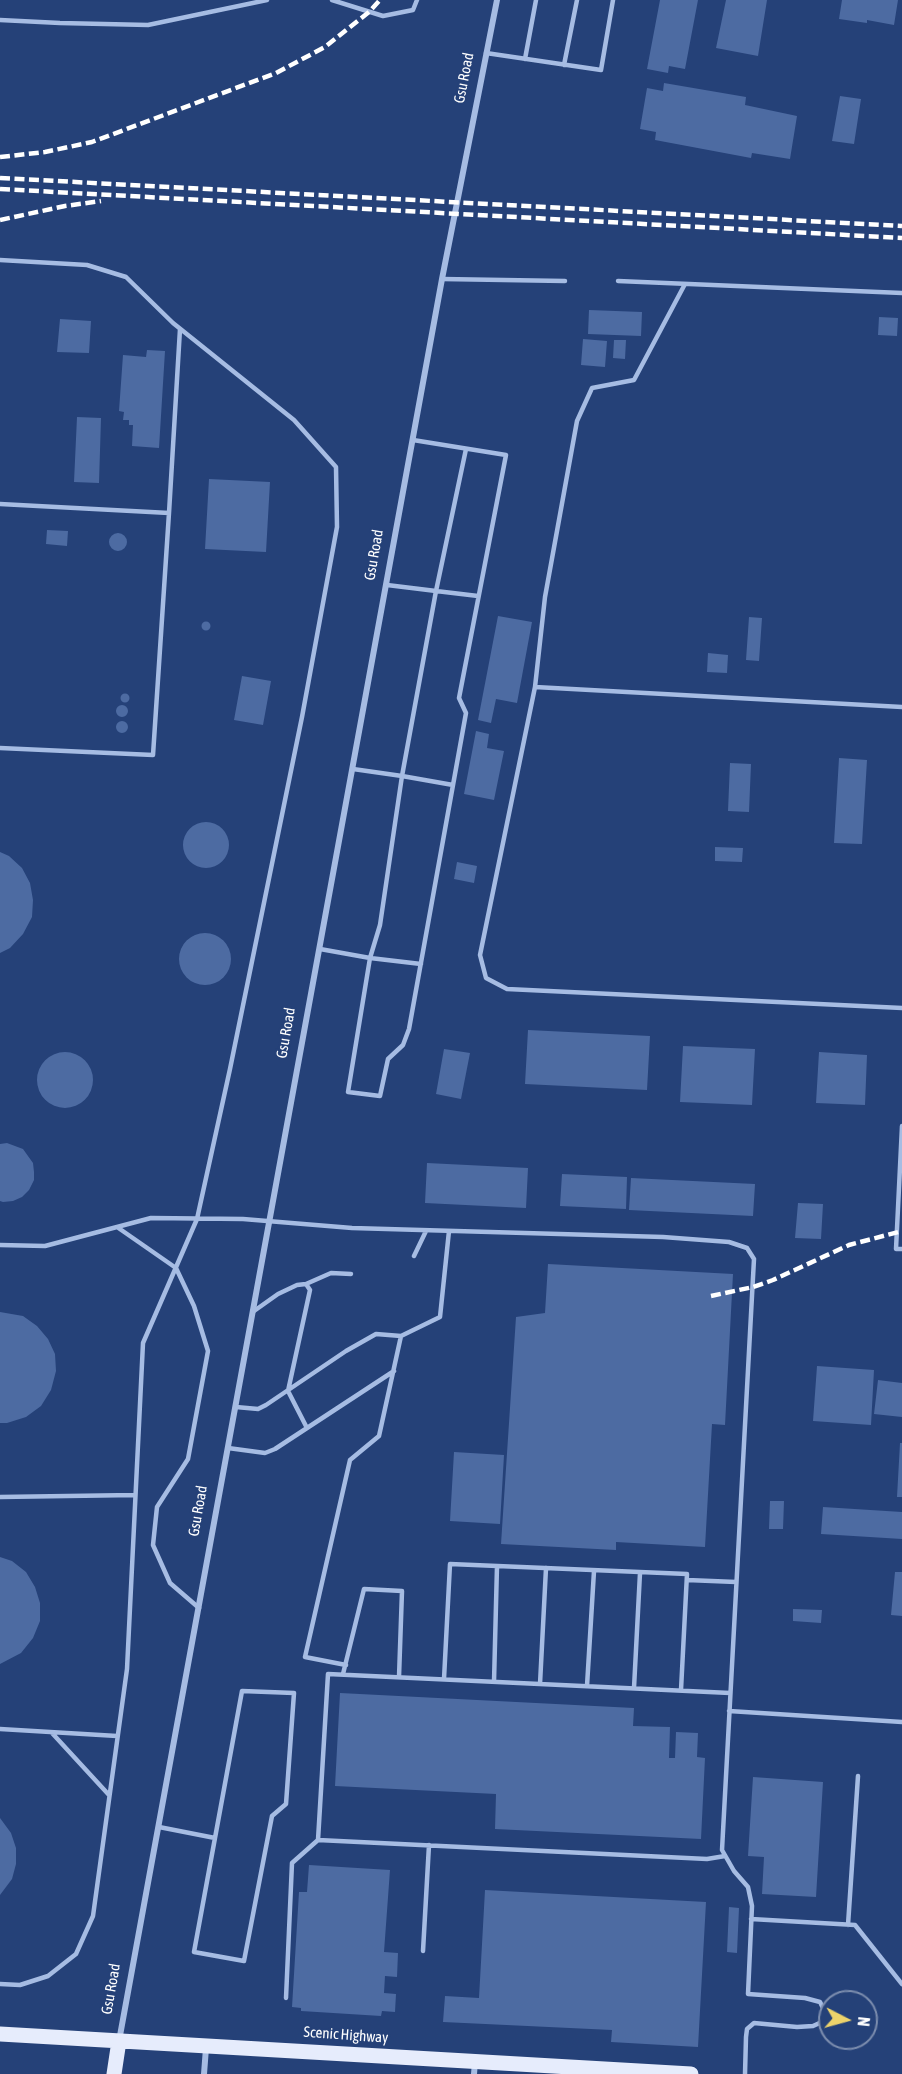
<!DOCTYPE html>
<html>
<head>
<meta charset="utf-8">
<style>
	body { margin:0 }
	#map { position:relative; width:902px; height:2074px; overflow:hidden; background:#254178; font-family:"Asap Condensed",sans-serif }
	canvas { display:block }
	.north { position:absolute; left:818px; top:1990px; width:60px; height:60px; box-sizing:border-box; background:#254178; border:2px solid #7c8dae; border-radius:50%; rotate:96deg; font-size:16px; font-weight:700; line-height:24px; text-align:center; color:#fff }
	.north::after { content:''; display:block; margin:auto; width:21px; height:27px; background:#edd36b; clip-path:polygon(50% 0,100% 100%,50% 72%,0 100%) }
</style>
</head>
<body>
<div id="map">
<canvas width="902" height="2074"></canvas>
<div class="north">N</div>
</div>
<script>
const c = document.querySelector('canvas').getContext('2d');
c.lineJoin = 'round';
function fill(path, color) {
  c.fillStyle = color;
  c.fill(path, 'evenodd');
}
function poly(rows) {
  const path = new Path2D();
  for (const r of rows) {
    if (r.length === 3) {
      path.moveTo(r[0] + r[2], r[1]);
      path.arc(r[0], r[1], r[2], 0, 2 * Math.PI);
      continue;
    }
    path.moveTo(r[0], r[1]);
    for (let i = 2; i < r.length; i += 2) path.lineTo(r[i], r[i + 1]);
  }
  return path;
}
function strokePath(path, color, width, dash) {
  c.strokeStyle = color;
  c.lineWidth = width;
  c.lineCap = dash ? 'butt' : 'round';
  c.setLineDash(dash || []);
  c.stroke(path);
}
function write(font, color, halo, rows, align = 'center') {
  c.font = font + ' "Asap Condensed",sans-serif';
  c.lineWidth = 4.5;
  c.setLineDash([]);
  c.textBaseline = 'middle';
  c.strokeStyle = halo;
  c.fillStyle = color;
  for (const [text, x, y, turn = 0] of rows) {
    c.save();
    c.translate(x, y);
    c.rotate((+turn || 0) * Math.PI / 180);
    c.textAlign = isNaN(turn) ? turn : align;
    if (halo) c.strokeText(text, 0, 0);
    c.fillText(text, 0, 0);
    c.restore();
  }
}
const building = poly([
	[660,0,698,0,685,69,669,66,668,73,647,69],
	[726,0,767,0,758,56,716,48],
	[842,0,898,0,894,25,867,20,867,23,839,19],
	[664,83,746,97,745,105,797,116,790,159,752,153,751,158,655,140,656,132,640,129,647,88,663,91],
	[840,96,861,99,854,144,832,141],
	[589,310,642,312,641,336,588,334],
	[879,317,898,318,897,336,878,335],
	[60,319,91,321,89,353,57,352],
	[583,339,607,341,605,367,581,365],
	[614,340,626,340,625,359,613,358],
	[147,350,165,351,159,448,132,446,133,425,129,425,129,420,123,420,124,412,119,411,123,355,146,357],
	[77,417,101,418,99,483,74,482],
	[209,479,270,482,266,552,205,549],
	[47,530,68,531,67,546,46,544],
	[118,542,9],
	[498,616,532,622,517,703,496,699,491,723,478,720],
	[749,617,762,618,759,661,746,660],
	[206,626,4.5],
	[708,653,728,655,727,673,707,672],
	[242,676,271,681,263,725,234,720],
	[125,698,4.5],
	[122,711,6],
	[122,727,6],
	[476,731,489,734,487,748,504,751,494,800,464,794],
	[839,758,867,760,862,844,834,843],
	[730,763,751,764,749,812,728,811],
	[206,845,23],
	[715,847,743,848,742,862,715,861],
	[0,852,9,856,22,868,30,883,33,900,32,917,23,934,10,948,0,953],
	[457,862,477,866,474,883,454,879],
	[205,959,26],
	[528,1030,650,1036,647,1090,525,1084],
	[683,1046,755,1049,752,1105,680,1102],
	[444,1049,470,1053,461,1099,436,1094],
	[65,1080,28],
	[819,1052,867,1055,865,1105,816,1103],
	[7,1143,23,1149,33,1163,34,1172,34,1180,29,1190,22,1197,13,1201,3,1202,0,1201,0,1144],
	[427,1163,528,1168,526,1208,425,1203],
	[562,1174,627,1177,626,1209,560,1206],
	[631,1178,755,1184,753,1216,629,1210],
	[798,1203,823,1204,821,1239,795,1238],
	[548,1264,733,1274,725,1425,712,1424,705,1547,616,1542,616,1550,501,1544,516,1317,545,1313],
	[0,1312,23,1316,37,1326,48,1339,55,1354,56,1371,51,1390,41,1406,26,1417,7,1423,0,1423],
	[817,1366,874,1370,871,1425,813,1421],
	[878,1380,902,1383,902,1417,874,1414],
	[900,1443,902,1443,902,1497,897,1497],
	[454,1452,504,1455,500,1524,450,1521],
	[770,1501,784,1501,783,1529,769,1529],
	[823,1507,902,1512,902,1539,821,1534],
	[0,1557,12,1561,26,1572,35,1587,40,1603,40,1621,33,1638,21,1653,0,1664],
	[895,1572,902,1572,902,1616,891,1615],
	[793,1609,822,1610,821,1623,793,1621],
	[340,1693,634,1708,633,1726,670,1727,669,1758,675,1758,676,1732,698,1733,697,1757,705,1758,701,1839,495,1829,496,1794,335,1786],
	[753,1777,823,1782,816,1897,762,1894,764,1857,748,1856],
	[0,1818,11,1833,16,1848,16,1864,12,1879,0,1895],
	[309,1865,390,1870,384,1952,398,1953,397,1977,385,1976,384,1993,396,1994,395,2012,382,2011,381,2016,301,2011,301,2008,292,2007,299,1892,307,1892],
	[485,1890,706,1902,698,2047,611,2042,612,2030,443,2022,445,1996,479,1998],
	[729,1907,739,1908,737,1953,727,1952]
]);
const service = poly([
	[332,0,383,16,413,10,417,0],
	[0,20,60,23,148,25,267,0],
	[486,53,601,70,613,0],
	[525,59,536,0],
	[564,65,577,0],
	[0,260,87,265,126,277,173,323,294,420,336,467,337,527,302,717,230,1069,197,1219,143,1343,127,1669,93,1916,76,1954,48,1976,20,1985,0,1984],
	[442,279,565,281],
	[618,281,902,293],
	[685,284,634,380,592,388,577,421,545,597,535,687,480,955,486,978,507,989,902,1008],
	[0,504,169,513,180,329],
	[387,585,436,591,466,449],
	[535,687,902,707],
	[0,748,153,755,169,513],
	[353,769,402,776,436,591,478,596],
	[320,949,370,958,348,1092,380,1096,388,1059,403,1045,409,1029,466,713,459,698,506,455,413,440],
	[421,964,370,958,380,925,402,776,453,785],
	[902,1126,896,1249,902,1249],
	[117,1227,176,1268,194,1306,208,1351,188,1459,157,1507,153,1545,170,1583,199,1608],
	[0,1245,45,1246,151,1218,243,1219,352,1228,663,1237,729,1242,747,1248,754,1259,722,1850,734,1871,748,1887,752,1906,748,1994,805,1998,820,2002,824,2010,824,2021,813,2026,797,2027,754,2023,747,2029,746,2037,745,2074],
	[414,1256,426,1231],
	[306,1284,331,1273,351,1274],
	[254,1311,278,1294,297,1285,306,1284,310,1290,288,1391,307,1428],
	[236,1407,258,1409,266,1405,346,1351,376,1334,401,1336],
	[228,1448,265,1453,275,1449,394,1371],
	[0,1497,135,1495],
	[687,1580,736,1582],
	[346,1665,305,1657,350,1460,379,1436,401,1336,440,1317,449,1231],
	[343,1674,364,1589,402,1591,399,1677],
	[444,1679,450,1564,687,1574,681,1690],
	[494,1682,497,1566],
	[540,1684,546,1568],
	[587,1686,594,1571],
	[634,1688,640,1573],
	[729,1711,902,1722],
	[0,1729,117,1736],
	[52,1733,109,1795],
	[159,1827,215,1838,194,1952,244,1961,272,1816,286,1804,294,1693,242,1691,215,1838],
	[725,1856,707,1859,318,1840,328,1674,730,1693],
	[751,1919,855,1925,902,1984],
	[848,1925,858,1776],
	[423,1951,429,1845],
	[286,1998,292,1863,318,1840]
]);
const minor = poly([
	[119,2041,442,279,497,0],
	[204,2074,206,2048],
	[474,2074,475,2062]
]);
const primary = poly([
	[0,2034,691,2074],
	[114,2074,119,2041]
]);
const rail = poly([
	[0,157,45,152,92,142,276,73,325,47,369,12,380,0],
	[0,178,902,226],
	[0,189,902,238],
	[0,220,65,206,101,201],
	[711,1296,753,1287,773,1280,849,1245,902,1231]
]);
const streetNames = [
	["Gsu Road",464,78,-79],
	["Gsu Road",374,555,-80],
	["Gsu Road",286,1033,-80],
	["Gsu Road",198,1511,-80],
	["Gsu Road",111,1989,-80],
	["Scenic Highway",346,2035,4]
];
fill(building, '#4d6ba2');
strokePath(service, '#a6bce3', 4.5);
strokePath(minor, '#a6bce3', 6);
strokePath(primary, '#e6ecfc', 15);
strokePath(rail, '#fff', 4.5, [10, 4.5]);
write('15px', '#fff', '#254178', streetNames);
</script>
</body>
</html>
